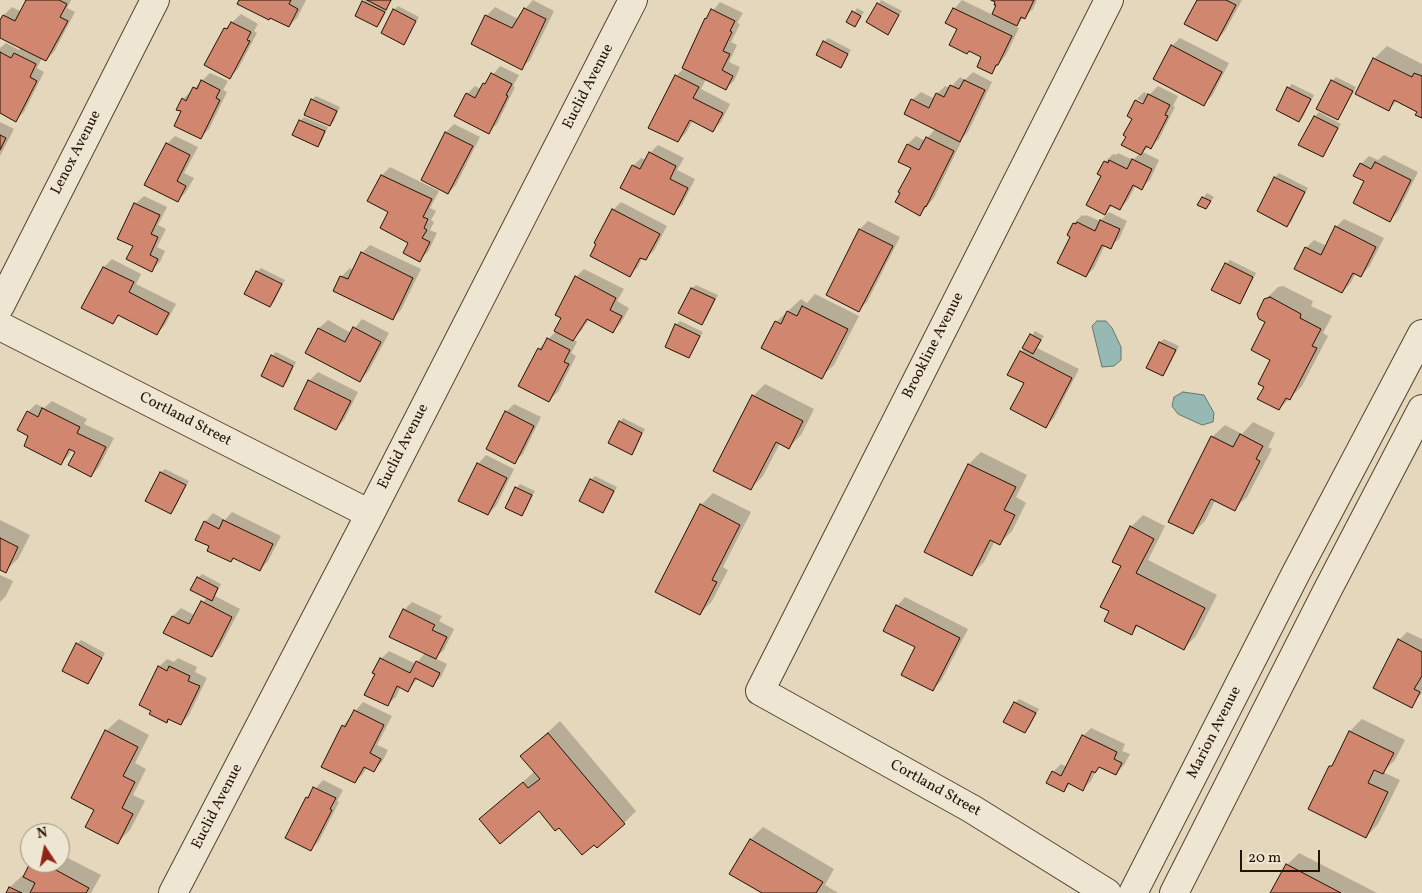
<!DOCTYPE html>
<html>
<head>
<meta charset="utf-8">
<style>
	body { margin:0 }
	#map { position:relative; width:1422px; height:893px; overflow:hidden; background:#e5d7bc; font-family:Vollkorn,serif }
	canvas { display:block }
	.north { position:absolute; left:20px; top:823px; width:50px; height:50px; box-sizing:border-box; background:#eee5d3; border:1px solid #9d917f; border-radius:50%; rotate:349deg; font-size:14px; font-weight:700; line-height:20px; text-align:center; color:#241300 }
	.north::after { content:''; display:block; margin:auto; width:18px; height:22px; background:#8f2418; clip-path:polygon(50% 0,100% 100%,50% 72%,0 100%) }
	.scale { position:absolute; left:1240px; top:850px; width:80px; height:22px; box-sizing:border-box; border:2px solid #241300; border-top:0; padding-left:6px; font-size:15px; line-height:18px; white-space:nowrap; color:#241300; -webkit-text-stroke:4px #eee5d3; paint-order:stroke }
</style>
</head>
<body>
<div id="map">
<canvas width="1422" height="893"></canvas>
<div class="north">N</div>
<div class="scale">20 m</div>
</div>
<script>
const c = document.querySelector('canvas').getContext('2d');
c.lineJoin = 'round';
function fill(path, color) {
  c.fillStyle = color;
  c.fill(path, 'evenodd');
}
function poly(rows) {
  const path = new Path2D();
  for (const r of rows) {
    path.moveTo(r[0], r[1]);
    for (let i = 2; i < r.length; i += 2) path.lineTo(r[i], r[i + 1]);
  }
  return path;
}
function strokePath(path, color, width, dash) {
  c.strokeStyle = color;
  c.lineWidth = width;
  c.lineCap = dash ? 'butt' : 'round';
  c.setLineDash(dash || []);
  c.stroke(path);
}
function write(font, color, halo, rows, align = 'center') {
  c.font = font + ' Vollkorn,serif';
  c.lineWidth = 4;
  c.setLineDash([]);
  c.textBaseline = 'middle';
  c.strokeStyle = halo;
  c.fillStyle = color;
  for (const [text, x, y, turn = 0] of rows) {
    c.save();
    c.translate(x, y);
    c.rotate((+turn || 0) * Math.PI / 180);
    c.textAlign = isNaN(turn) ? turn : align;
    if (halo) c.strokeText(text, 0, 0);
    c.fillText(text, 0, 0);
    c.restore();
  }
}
const water = poly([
	[1097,321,1106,321,1112,328,1121,347,1121,360,1114,366,1102,367,1092,326,1097,321],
	[1183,392,1204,395,1214,413,1213,422,1202,425,1178,414,1172,406,1174,397,1183,392]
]);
const shadow = poly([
	[28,0,71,0,67,8,75,12,54,52,46,60,42,58,37,68,44,72,24,112,16,120,0,112,0,48,6,43,19,50,21,47,0,36,0,23,4,15,12,7,22,12],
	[240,0,306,0,297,18,289,26],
	[365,0,392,0,386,8,388,8,381,22,377,26,363,2],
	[533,0,554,11,530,60,522,68,472,43,486,16,495,7,518,19,525,9],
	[881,0,902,11,888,33,868,22],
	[962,0,993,15,998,5,997,2,994,0,1037,0,1033,9,1015,26,1019,28,1006,55,992,72,983,57,958,28,954,9],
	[1198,0,1242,0,1225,31,1217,40],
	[720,2,743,13,737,23,740,24,731,42,737,45,729,62,740,67,734,81,725,89,706,79,701,89,730,104,721,122,713,130,693,120,686,133,678,141,676,76,684,68,706,19],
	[398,6,419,17,407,39,403,43,394,10],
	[857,8,864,12,855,25,848,22],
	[241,14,258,24,254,31,257,33,238,69,230,77,225,29],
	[828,38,851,50,841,66,824,42],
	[1180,38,1229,63,1212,96,1204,104,1172,46],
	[1387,46,1422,64,1422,117,1418,111,1397,101,1389,109,1374,59],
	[500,66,519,75,513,86,515,87,497,124,488,132,467,94,475,86,481,89],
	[973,72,992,82,968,132,959,141,961,142,934,198,920,214,912,168,899,161,908,144,916,136,925,141,936,128,912,100,921,92,935,99,937,94,945,86,950,88,960,77,965,80],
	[210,73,228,81,223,90,227,92,209,129,200,138,182,111,183,99],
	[1336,77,1356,87,1341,115,1338,119,1332,81],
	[1292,84,1314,95,1303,117,1299,120,1288,88],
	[1158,86,1178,96,1173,106,1175,107,1159,139,1151,147,1149,146,1143,152,1159,160,1150,180,1141,188,1136,185,1128,200,1120,209,1113,205,1105,213,1103,175,1105,162,1113,154,1116,155,1118,153,1133,160,1140,153,1128,136,1133,118,1128,116,1136,100,1144,92,1149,95],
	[1137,99,1150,106,1149,108,1137,102],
	[316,96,340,107,334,121,330,125,312,100],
	[1319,112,1341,124,1326,152,1323,156,1300,144,1315,116],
	[304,117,328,127,322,141,318,145,300,121],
	[0,122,14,129,0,156],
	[454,124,480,137,456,185,448,193,422,180,446,132],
	[175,136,198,147,184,173,194,178,186,192,178,200,167,144],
	[658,145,684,158,677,170,695,179,682,205,673,213,633,166,641,158,646,160,650,153],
	[1384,155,1418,172,1398,212,1389,221,1366,181,1361,164,1369,156,1378,160],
	[390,167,439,191,430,208,436,211,431,220,434,222,430,230,437,233,428,252,419,260,390,212,369,201,382,175],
	[1279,173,1308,188,1291,222,1287,225,1258,211,1275,177],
	[1207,193,1214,197,1206,208,1199,204],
	[144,196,167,207,158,225,166,229,157,247,165,251,160,262,151,270,134,246,135,204],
	[621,202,667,226,654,251,645,259,642,258,638,267,629,275,613,210],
	[1109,212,1127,221,1119,239,1110,247,1105,245,1094,268,1086,276,1074,223,1082,215,1085,216,1086,215,1100,221],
	[1344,219,1384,238,1369,267,1361,275,1356,273,1350,284,1342,292,1306,248,1314,240,1327,246,1336,227],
	[868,221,900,237,867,302,859,310,828,294,860,229],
	[370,245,421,269,401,310,393,318,335,290,342,276,350,268,353,270,362,253],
	[112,259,141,274,136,284,176,304,165,325,157,333,120,315,112,322,104,267],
	[1230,260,1256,273,1243,299,1239,303,1226,264],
	[261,268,285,280,274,302,270,305,257,272],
	[584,269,624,289,617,301,629,308,621,323,613,331,590,319,585,325,581,331,573,339,577,342,571,353,576,356,558,392,549,400,539,349,556,331,563,318,576,277],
	[696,285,718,295,706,319,702,323,692,288],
	[1283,286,1313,301,1311,306,1332,316,1323,333,1328,336,1302,386,1279,409,1265,386,1272,359,1265,300,1278,287],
	[815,294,859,316,834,365,821,377,776,322,801,299,807,303],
	[362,319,389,333,368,372,360,380,307,352,319,328,328,320,351,333],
	[680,321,703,332,692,353,689,357,676,325],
	[1035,331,1044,336,1037,348,1079,369,1054,418,1046,426,1021,352],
	[1164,339,1179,346,1167,370,1163,374,1160,342],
	[276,352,296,362,287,382,283,385,272,356],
	[318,372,358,392,344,420,336,429,295,409,309,381],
	[765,384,814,409,801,435,789,447,780,443,763,476,751,488,753,396],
	[52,401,87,419,84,424,114,438,99,467,91,476,76,451,72,449,69,455,61,463,30,436,28,412,36,404,44,408],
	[514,404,541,417,523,454,514,462,506,412],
	[623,418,645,429,635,450,631,454,620,422],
	[1253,422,1275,433,1268,447,1272,449,1247,497,1234,509,1216,499,1205,521,1193,533,1212,437,1225,425,1242,434],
	[981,452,1027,475,1016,497,1026,503,1012,531,1000,543,995,541,984,562,972,574,969,464],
	[486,455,514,469,496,506,488,514,478,464],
	[165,469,189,481,175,508,171,512,147,500,161,472],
	[595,476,617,487,606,508,603,512,591,480],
	[520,484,535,491,526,510,522,514,516,488],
	[713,493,751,512,723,567,728,570,712,601,700,614,701,505],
	[232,512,281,536,268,561,260,570,234,557,231,561,211,546,205,522,213,513,225,520],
	[1143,515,1165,526,1148,560,1217,595,1196,636,1184,648,1139,625,1131,633,1110,611,1131,527],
	[0,520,30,535,18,559,5,571,1,569,0,571],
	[202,574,221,584,215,596,240,609,220,647,211,656,173,616,181,608,194,615,207,597,198,578],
	[0,575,13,581,6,596,0,602],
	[905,597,968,629,941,681,933,689,917,647,884,630,897,606],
	[412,602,442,616,439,621,454,629,444,650,435,658,447,664,441,677,432,685,418,678,408,690,401,686,396,697,387,705,377,673,381,659,389,651,416,664,425,653,404,610],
	[1407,632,1422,639,1422,693,1411,706,1399,640],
	[81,640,105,653,92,679,88,683,77,644],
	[178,658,197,667,195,672,207,678,189,715,181,724,169,719,166,721,159,667,167,659,174,662],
	[1019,699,1039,709,1029,728,1025,731,1015,703],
	[363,702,392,716,377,745,388,750,382,762,374,770,367,767,363,774,355,782,323,766,343,726],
	[119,719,149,735,135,763,146,769,133,795,145,801,130,830,118,842,96,809,106,731],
	[1362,719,1405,740,1395,760,1383,772,1400,780,1378,824,1366,837,1309,809,1350,731],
	[560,721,636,811,624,823,559,826,539,809,481,819,535,771,522,756],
	[1091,728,1125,744,1122,751,1130,754,1124,765,1116,774,1100,766,1096,770,1091,781,1083,789,1071,783,1064,791,1053,772,1061,764,1067,767,1083,736],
	[323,780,343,790,337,801,339,802,319,841,311,849,307,798],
	[763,827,834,869,825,885,838,893,764,893,731,873,751,839],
	[1299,853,1377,893,1272,893,1287,865],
	[60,854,101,875,91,893,7,893,10,887,23,875,25,876,32,863,60,863]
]);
const building = poly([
	[26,0,59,0,67,4,60,17,68,21,46,61,0,38,0,20,3,15,15,21,26,0],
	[239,0,291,0,289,4,298,9,289,27,270,18,269,20,237,4,239,0],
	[367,0,391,0,386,10,367,0],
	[991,0,1034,0,1025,19,1021,17,1017,26,992,14,996,5,994,5,995,2,991,0],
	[1197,0,1226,0,1236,5,1217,41,1184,24,1197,0],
	[362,1,385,12,377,27,355,16,362,1],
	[877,3,899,15,888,35,866,22,877,3],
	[524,8,546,19,522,70,471,44,485,15,512,28,524,8],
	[953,8,1012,36,998,65,996,65,992,74,977,67,981,57,969,51,967,54,949,45,957,29,945,23,953,8],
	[393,9,416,21,404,45,381,33,393,9],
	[711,9,735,21,730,31,732,32,723,51,730,54,722,70,733,76,726,90,682,68,705,18,706,19,711,9],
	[852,11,861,16,855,27,846,22,852,11],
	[231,22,251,32,247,40,250,41,230,79,204,65,224,28,227,29,231,22],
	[823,41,848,54,841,68,816,55,823,41],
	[1171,45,1222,72,1204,106,1153,79,1171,45],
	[0,52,11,58,14,53,36,64,30,77,37,81,16,122,0,113,0,52],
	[1373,58,1412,77,1414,73,1422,76,1422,118,1415,115,1417,112,1394,100,1389,111,1355,94,1373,58],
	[491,73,512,84,506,95,508,96,489,134,454,116,466,93,475,98,483,83,485,84,491,73],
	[675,75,699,87,693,98,723,113,713,132,690,120,678,142,648,128,675,75],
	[201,80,220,90,216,98,220,100,201,139,174,126,181,111,176,110,182,98,186,101,193,87,197,89,201,80],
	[964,80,985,90,960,142,904,114,911,99,929,108,936,93,944,97,950,85,959,89,964,80],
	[1331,80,1353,91,1338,120,1316,109,1331,80],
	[1287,87,1311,99,1299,122,1276,110,1287,87],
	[1148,94,1170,105,1165,115,1168,116,1151,149,1146,146,1141,155,1121,145,1126,137,1123,135,1132,119,1127,116,1135,100,1143,104,1148,94],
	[311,99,337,111,330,126,304,115,311,99],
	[1314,116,1338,128,1323,157,1298,145,1314,116],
	[299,120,325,131,318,147,292,135,299,120],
	[445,132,473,146,448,194,421,180,445,132],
	[0,135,6,138,0,150,0,135],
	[926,137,954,151,926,207,925,206,920,216,895,202,900,193,898,192,911,168,898,162,907,144,919,150,926,137],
	[166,143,190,155,177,181,186,186,178,202,144,185,166,143],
	[649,152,676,166,670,179,688,188,674,215,620,188,632,165,640,169,649,152],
	[1132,159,1152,169,1142,190,1133,185,1120,210,1110,205,1105,215,1086,205,1101,176,1097,174,1104,161,1108,163,1109,160,1127,169,1132,159],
	[1375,162,1411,180,1390,222,1353,203,1364,181,1353,176,1360,163,1371,169,1375,162],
	[381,175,432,199,423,217,428,219,424,228,427,230,422,238,430,242,420,262,403,253,408,243,380,228,388,212,367,201,381,175],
	[1274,177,1305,192,1287,227,1257,211,1274,177],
	[1202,197,1211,201,1206,209,1197,205,1202,197],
	[134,203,160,215,151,234,158,237,150,255,158,259,152,272,126,259,133,246,117,239,134,203],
	[612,209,660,234,646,260,640,258,630,277,590,256,596,244,594,243,612,209],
	[1100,220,1120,229,1111,249,1102,245,1086,277,1057,263,1070,237,1067,235,1073,223,1076,224,1077,222,1095,231,1100,220],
	[1335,226,1376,247,1361,277,1353,273,1342,293,1294,269,1305,247,1321,255,1335,226],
	[859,229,893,246,859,312,826,295,859,229],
	[361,252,413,278,393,320,333,291,340,276,348,279,361,252],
	[1225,263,1253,277,1240,304,1211,290,1225,263],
	[103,267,134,282,129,292,169,313,157,335,118,315,113,324,81,308,103,267],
	[256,271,282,284,270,307,244,294,256,271],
	[575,276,616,298,610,310,622,316,613,333,587,319,573,341,554,331,561,318,555,315,575,276],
	[691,288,715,299,702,325,678,313,691,288],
	[1270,297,1301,314,1300,318,1321,329,1312,346,1317,348,1290,400,1286,398,1279,410,1257,399,1264,387,1258,384,1270,360,1251,350,1265,322,1259,319,1257,314,1264,299,1270,297],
	[802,306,848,329,822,379,761,348,775,321,781,324,787,311,797,316,802,306],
	[675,324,700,336,689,358,665,347,675,324],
	[353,327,381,342,360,382,305,353,318,328,345,342,353,327],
	[1030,334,1041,340,1033,354,1022,348,1030,334],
	[547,338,570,350,564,362,569,364,549,402,518,386,538,348,541,350,547,338],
	[1159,342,1176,350,1163,376,1146,368,1159,342],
	[1020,351,1072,378,1046,428,1010,409,1024,383,1007,375,1020,351],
	[271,355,293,366,283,387,261,376,271,355],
	[308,380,351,401,336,430,294,409,308,380],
	[752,395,803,421,789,449,776,442,751,490,713,471,752,395],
	[42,408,80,427,77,433,106,447,91,477,68,465,75,452,69,449,61,465,24,446,28,436,17,430,27,411,38,417,42,408],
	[505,411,534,426,515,464,486,449,505,411],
	[619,421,642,433,632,455,608,443,619,421],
	[1240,434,1263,446,1256,459,1260,461,1235,511,1211,499,1193,534,1168,522,1211,436,1233,447,1240,434],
	[477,463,507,478,488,515,458,501,477,463],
	[968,464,1016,487,1004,510,1015,515,1000,545,990,540,972,576,924,552,968,464],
	[160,472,186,485,171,514,145,501,160,472],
	[590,479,614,491,603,513,579,501,590,479],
	[515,487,532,495,522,516,505,508,515,487],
	[700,504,740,525,712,580,717,582,700,615,655,592,700,504],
	[223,520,273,544,260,571,233,558,231,562,207,551,209,546,195,540,204,521,219,529,223,520],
	[1130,526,1154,539,1136,573,1205,608,1184,650,1136,625,1132,635,1104,621,1109,611,1100,607,1121,566,1112,562,1130,526],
	[0,538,18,547,6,573,0,570,0,538],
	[197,577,218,588,212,601,190,590,197,577],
	[201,601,232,617,212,657,163,633,172,616,189,624,201,601],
	[896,605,960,638,933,691,901,675,915,647,883,631,896,605],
	[403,609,435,625,432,630,447,637,436,659,389,637,403,609],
	[1398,639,1422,652,1422,676,1414,689,1420,692,1412,708,1373,688,1398,639],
	[76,643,102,658,88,684,62,671,76,643],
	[380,658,410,673,416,661,440,673,433,687,415,678,408,692,397,686,388,706,364,695,375,674,372,673,380,658],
	[158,666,167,671,169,666,190,676,188,681,200,686,181,725,168,719,167,723,149,714,151,711,139,705,158,666],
	[1014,702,1036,713,1025,733,1003,722,1014,702],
	[354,710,384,725,370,753,381,759,374,772,364,767,355,783,321,767,342,725,345,727,354,710],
	[105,730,138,747,123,776,135,782,122,808,133,814,118,844,85,827,94,810,71,798,105,730],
	[1349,731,1394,753,1383,774,1374,770,1368,783,1388,792,1366,838,1308,809,1329,766,1332,766,1349,731],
	[548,733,625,824,597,848,594,845,582,855,559,828,555,831,539,811,500,844,479,819,523,782,528,788,540,779,520,756,548,733],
	[1082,735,1117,752,1114,759,1122,763,1116,775,1099,767,1095,773,1092,771,1083,791,1068,783,1064,792,1046,783,1052,771,1061,776,1082,735],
	[313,787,336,798,330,809,332,810,311,851,285,838,306,797,308,798,313,787],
	[750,839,823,882,816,893,762,893,729,874,750,839],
	[30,863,43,863,89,888,86,893,30,893,35,883,23,877,30,863],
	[1286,864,1341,893,1270,893,1286,864],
	[9,887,22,893,6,893,9,887]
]);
const minor = poly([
	[0,306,155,0],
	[0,326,370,514],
	[173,893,370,514,633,0],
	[1107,893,972,809,760,691,1109,0],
	[1133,893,1296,573,1422,334],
	[1174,893,1327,591,1422,409]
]);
const streetNames = [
	["Euclid Avenue",589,87,-63],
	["Lenox Avenue",77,153,-63],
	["Brookline Avenue",934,346,-63],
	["Cortland Street",185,420,27],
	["Euclid Avenue",404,447,-63],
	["Marion Avenue",1215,733,-63],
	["Cortland Street",935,789,29],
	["Euclid Avenue",218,807,-63]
];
fill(water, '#96b9b3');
strokePath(water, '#68776b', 1);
fill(shadow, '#0003');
fill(building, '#d0866f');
strokePath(building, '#241300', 1);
strokePath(minor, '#54442f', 30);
strokePath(minor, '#eee5d3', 28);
write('15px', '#241300', '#eee5d3', streetNames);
</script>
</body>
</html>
